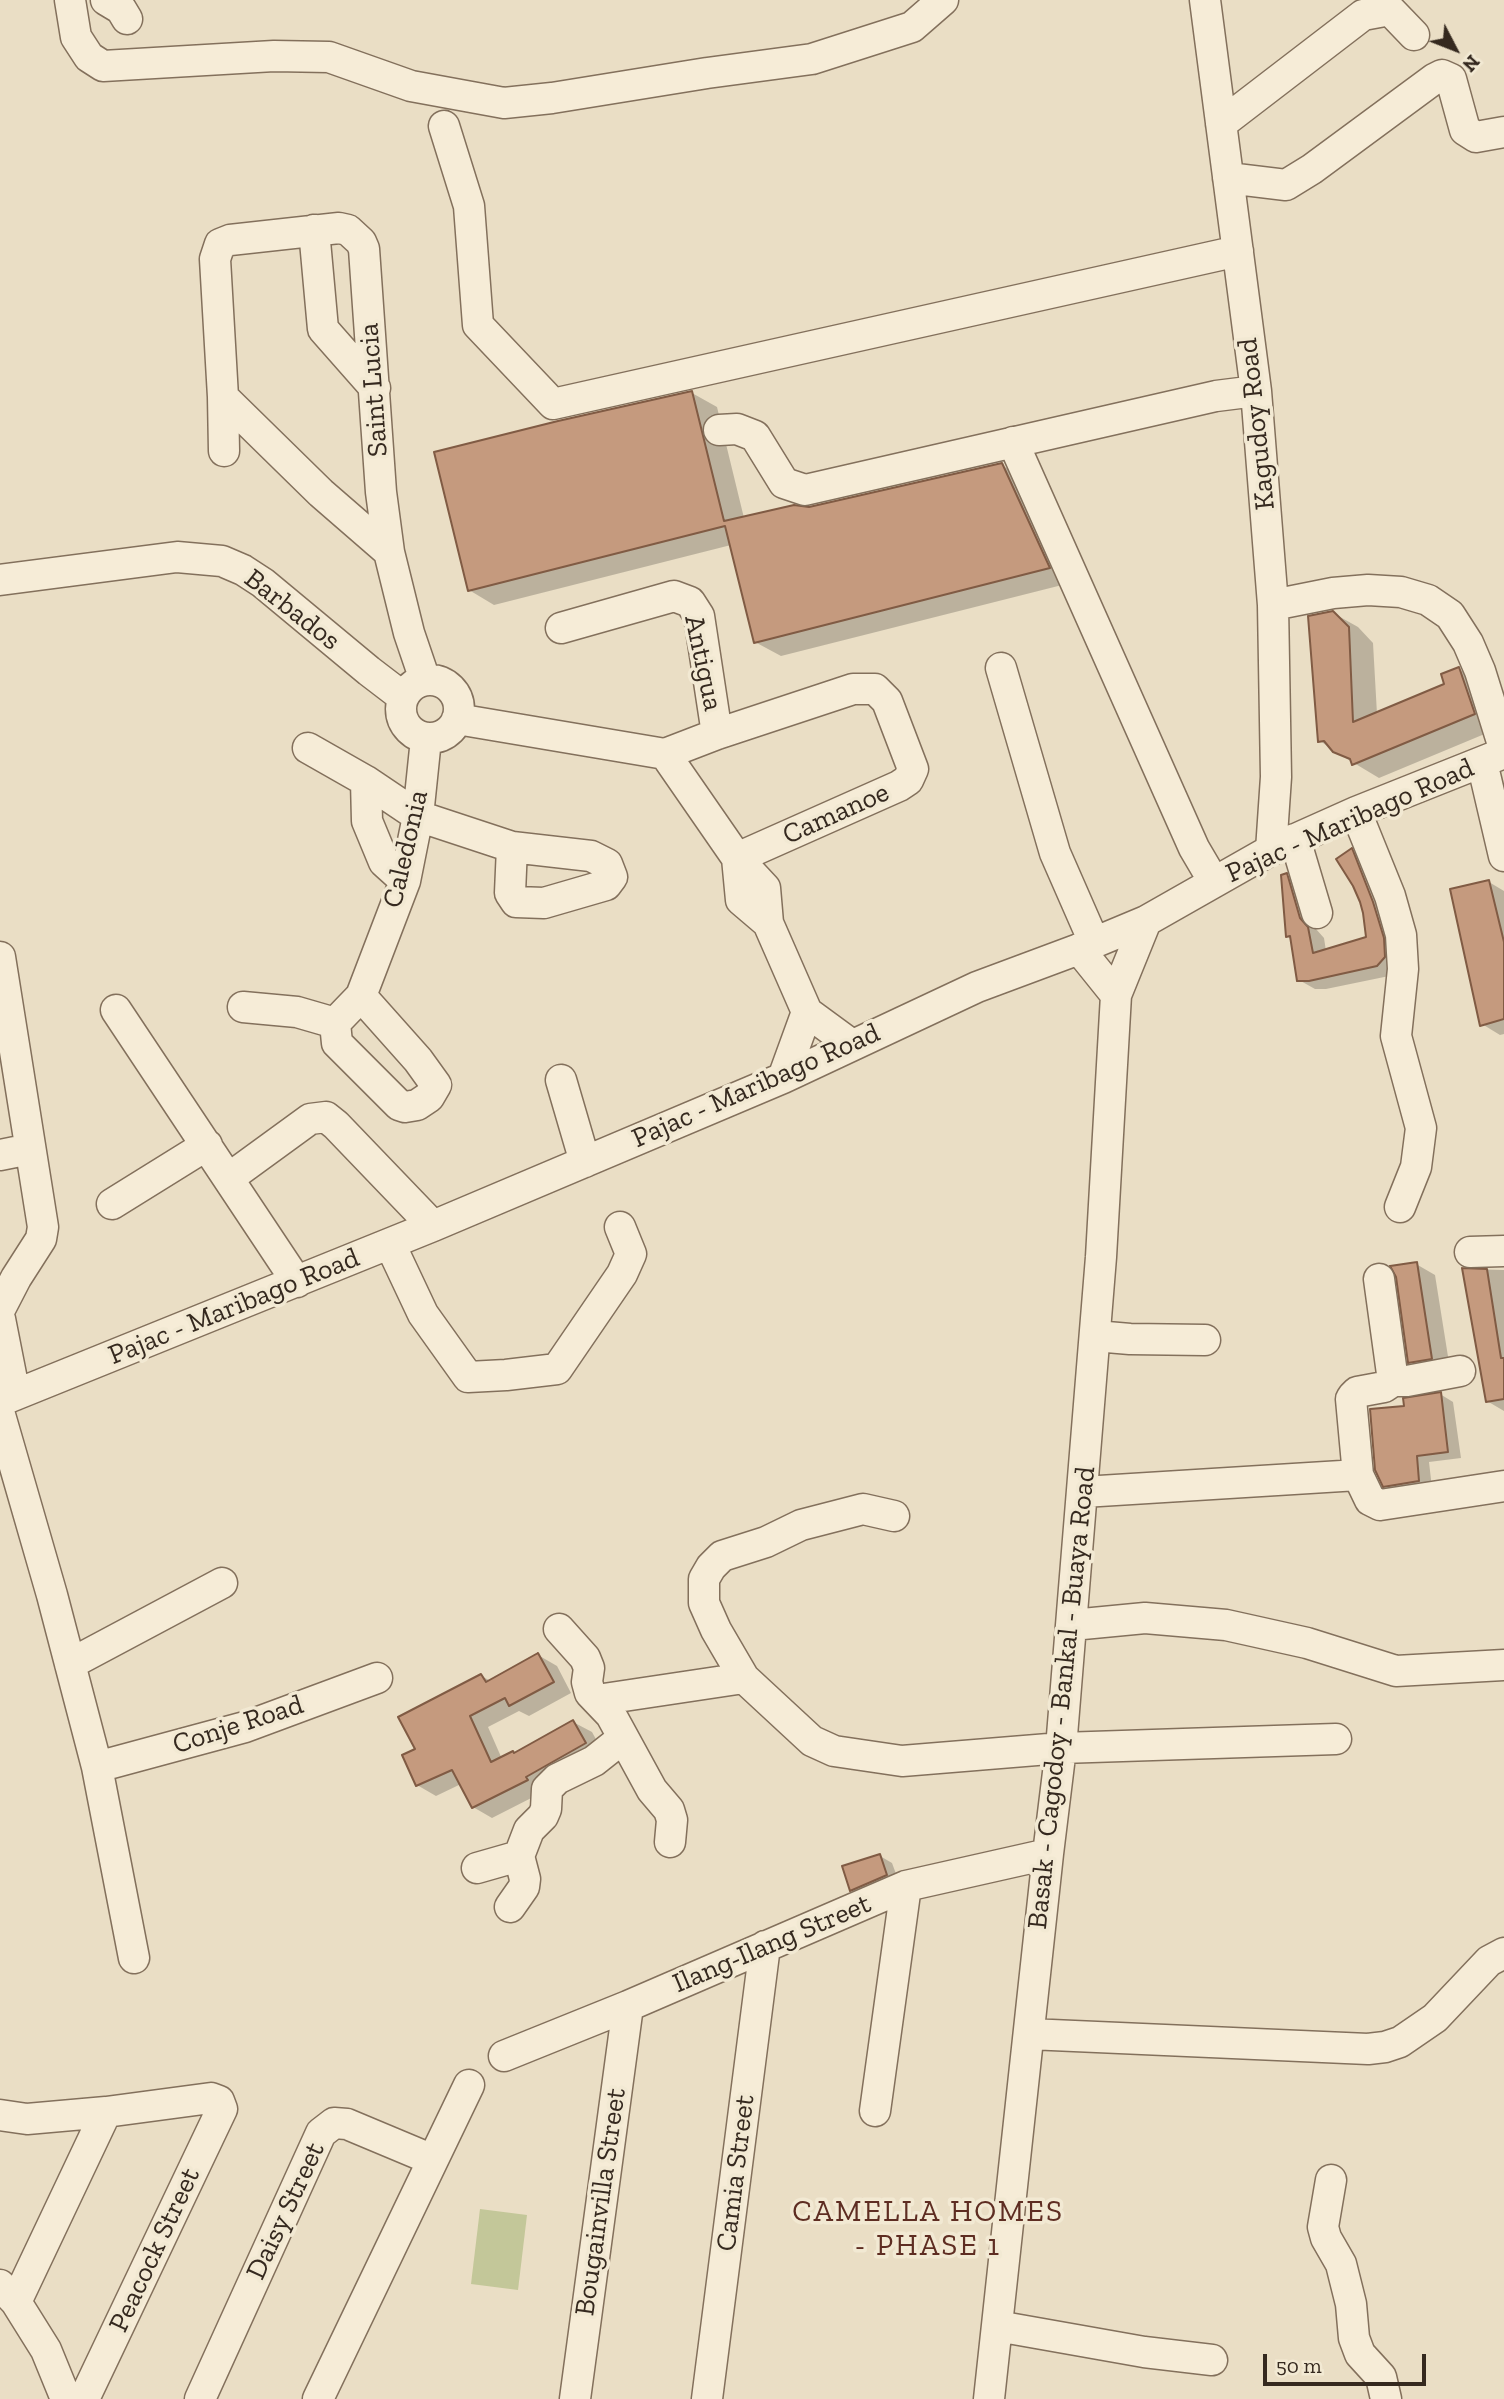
<!DOCTYPE html>
<html>
<head>
<meta charset="utf-8">
<style>
	body { margin:0 }
	#map { position:relative; width:1504px; height:2399px; overflow:hidden; background:#eadec5; font-family:"Zilla Slab",serif }
	canvas { display:block }
	.north { position:absolute; left:1420px; top:14px; width:70px; height:70px; -webkit-text-stroke:5px #f2e9d3; paint-order:stroke; rotate:132deg; font-size:19px; font-weight:700; line-height:28px; text-align:center; color:#35291f }
	.north::after { content:''; display:block; margin:auto; width:24px; height:32px; background:#35291f; clip-path:polygon(50% 0,100% 100%,50% 72%,0 100%) }
	.scale { position:absolute; left:1263px; top:2354px; width:163px; height:32px; box-sizing:border-box; border:4px solid #35291f; border-top:0; padding-left:9px; font-size:21px; line-height:24px; white-space:nowrap; color:#35291f; -webkit-text-stroke:5px #f2e9d3; paint-order:stroke }
</style>
</head>
<body>
<div id="map">
<canvas width="1504" height="2399"></canvas>
<div class="north">N</div>
<div class="scale">50 m</div>
</div>
<script>
const c = document.querySelector('canvas').getContext('2d');
c.lineJoin = 'round';
function fill(path, color) {
  c.fillStyle = color;
  c.fill(path, 'evenodd');
}
function poly(rows) {
  const path = new Path2D();
  for (const r of rows) {
    if (r.length === 3) {
      path.moveTo(r[0] + r[2], r[1]);
      path.arc(r[0], r[1], r[2], 0, 2 * Math.PI);
      continue;
    }
    path.moveTo(r[0], r[1]);
    for (let i = 2; i < r.length; i += 2) path.lineTo(r[i], r[i + 1]);
  }
  return path;
}
function strokePath(path, color, width, dash) {
  c.strokeStyle = color;
  c.lineWidth = width;
  c.lineCap = dash ? 'butt' : 'round';
  c.setLineDash(dash || []);
  c.stroke(path);
}
function write(font, color, halo, rows, align = 'center') {
  c.font = font + ' "Zilla Slab",serif';
  c.lineWidth = 7;
  c.setLineDash([]);
  c.textBaseline = 'middle';
  c.strokeStyle = halo;
  c.fillStyle = color;
  for (const [text, x, y, turn = 0] of rows) {
    c.save();
    c.translate(x, y);
    c.rotate((+turn || 0) * Math.PI / 180);
    c.textAlign = isNaN(turn) ? turn : align;
    if (halo) c.strokeText(text, 0, 0);
    c.fillText(text, 0, 0);
    c.restore();
  }
}
const green = poly([
	[480,2209,527,2215,518,2290,471,2284]
]);
const shadow = poly([
	[692,393,717,407,744,518,809,509,1001,465,1027,479,1074,582,781,656,755,642,731,545,494,605,469,590],
	[1333,613,1358,627,1373,643,1377,714,1446,685,1459,669,1484,684,1499,728,1379,778,1334,751,1319,740],
	[1352,850,1368,859,1400,967,1394,975,1326,989,1315,989,1299,980,1291,938,1287,936,1287,875,1303,885,1316,929,1324,938,1326,951,1368,938],
	[1489,882,1504,891,1504,1034,1500,1035,1482,1024],
	[1416,1264,1435,1275,1450,1369,1428,1373,1410,1362],
	[1464,1269,1504,1270,1504,1411,1487,1401],
	[1440,1394,1453,1402,1461,1458,1429,1462,1432,1488,1398,1493,1384,1486],
	[538,1655,557,1666,571,1693,529,1716,519,1711,488,1727,502,1759,515,1754,573,1722,592,1732,604,1754,545,1791,492,1818,473,1807,461,1784,436,1796,417,1785,417,1750,481,1676,491,1681],
	[880,1856,892,1863,899,1882,863,1896,851,1890]
]);
const building = poly([
	[692,391,724,521,794,505,809,507,1002,463,1050,568,754,643,725,526,468,591,434,452,558,421,692,391],
	[1333,611,1349,627,1353,722,1444,684,1441,674,1459,667,1475,714,1352,765,1350,759,1333,752,1324,741,1318,742,1308,616,1333,611],
	[1352,848,1373,902,1384,938,1385,957,1377,966,1309,981,1297,981,1290,936,1286,937,1281,875,1287,873,1300,918,1308,927,1313,953,1366,937,1363,913,1360,902,1353,886,1336,859,1352,848],
	[1489,880,1504,942,1504,1019,1480,1026,1450,889,1489,880],
	[1417,1262,1432,1359,1408,1363,1396,1277,1390,1266,1417,1262],
	[1462,1268,1487,1269,1501,1358,1504,1358,1504,1399,1486,1402,1462,1268],
	[1441,1392,1448,1452,1417,1456,1419,1481,1383,1487,1375,1470,1370,1409,1404,1406,1403,1398,1441,1392],
	[538,1653,554,1682,509,1706,505,1698,470,1716,491,1762,513,1751,514,1753,573,1720,586,1743,526,1777,528,1780,472,1808,452,1770,416,1786,402,1755,415,1749,398,1717,481,1674,486,1682,538,1653],
	[880,1854,887,1875,850,1891,842,1866,880,1854]
]);
const minor = poly([
	[70,0,76,37,89,57,103,66,274,56,329,57,411,86,504,103,552,98,707,73,812,59,912,27,943,0],
	[106,0,121,9,127,19],
	[1205,0,1256,391,1273,605,1276,777,1271,850],
	[1221,124,1363,15,1390,10,1414,35],
	[444,126,469,206,478,325,553,404,1238,251],
	[1228,178,1286,185,1312,169,1434,79,1442,75,1451,79,1465,130,1476,137,1504,132],
	[314,230,323,329,375,388],
	[223,397,321,493,389,552],
	[719,430,737,429,755,436,784,483,805,490,1216,396,1256,391],
	[1013,442,1194,848,1214,882],
	[224,451,223,397,215,259,220,244,230,240,339,228,348,230,361,242,364,249,381,492,389,552,409,633,425,680],
	[0,580,177,557,222,561,243,570,263,583,369,671,403,697],
	[1273,605,1333,593,1368,590,1401,592,1428,600,1450,615,1468,643,1480,671,1504,748],
	[561,628,674,596,690,602,699,616,717,734],
	[1001,668,1055,853,1094,942],
	[430,709,29],
	[457,719,665,754],
	[308,748,366,781,418,816,512,847],
	[665,754,717,734,853,689,875,689,887,701,913,769,908,780,899,786,737,858],
	[665,754,737,858,765,888,768,923,807,1012,852,1045],
	[1482,762,1504,856],
	[366,781,367,821,384,862,405,881],
	[1356,812,1390,896,1401,935,1403,969,1396,1036,1421,1128,1416,1167,1400,1207],
	[1295,839,1317,913],
	[512,847,591,856,607,864,612,877,606,885,544,903,516,902,510,893,512,847],
	[737,858,741,900,768,923],
	[1079,949,1116,995],
	[0,957,43,1227,41,1239,16,1278,0,1309],
	[361,996,418,1060,436,1085,429,1097,417,1105,405,1107,399,1105,337,1043,335,1023,361,996],
	[361,996,405,881,418,816,426,739],
	[243,1007,297,1012,335,1023],
	[116,1010,297,1282],
	[783,1078,807,1012],
	[561,1080,585,1162],
	[0,1155,30,1149],
	[229,1178,310,1119,326,1117,336,1125,433,1226],
	[112,1204,207,1145],
	[390,1244,423,1314,468,1377,506,1375,557,1369,622,1274,631,1254,620,1227],
	[1470,1252,1504,1251],
	[1379,1279,1393,1381],
	[0,1319,15,1395],
	[1095,1336,1130,1339,1205,1340],
	[1460,1371,1407,1381,1393,1381,1384,1387,1357,1392,1353,1396,1351,1399,1358,1475,1370,1500,1380,1505,1504,1486],
	[0,1401,433,1226,783,1078,977,987,1079,949,1146,921,1271,850,1356,812,1504,753],
	[0,1415,52,1595,97,1767,134,1958],
	[1083,1492,1358,1475],
	[1072,1625,1145,1618,1226,1625,1307,1643,1396,1671,1504,1665],
	[559,1629,585,1658,589,1668,587,1682,590,1693,611,1715,652,1790,669,1810,672,1820,670,1842],
	[70,1664,222,1583],
	[744,1678,716,1630,704,1603,704,1579,711,1567,722,1556,766,1542,801,1525,863,1509,894,1516],
	[597,1700,744,1678,812,1741,834,1751,902,1761,1061,1748,1336,1739],
	[97,1767,245,1727,377,1678],
	[477,1868,519,1856],
	[510,1907,524,1887,525,1879,519,1856,529,1830,543,1816,546,1809,547,1789,557,1779,594,1761,623,1738],
	[1029,2034,1368,2049,1385,2047,1400,2042,1435,2018,1489,1961,1504,1953],
	[504,2056,628,2006,906,1886,1048,1854],
	[875,2111,906,1886],
	[0,2115,27,2119,106,2112,211,2098,219,2101,222,2109,84,2399],
	[1331,2180,1323,2227,1326,2238,1341,2264,1351,2304,1354,2338,1360,2354,1381,2377,1386,2399],
	[0,2285,16,2302,46,2350,66,2399],
	[16,2302,106,2112],
	[997,2326,1144,2352,1212,2360],
	[200,2399,321,2133,334,2123,347,2124,433,2160],
	[318,2399,469,2085],
	[575,2399,628,2006],
	[707,2399,765,1946],
	[989,2399,1048,1854,1061,1748,1101,1257,1116,995,1146,921]
]);
const streetNames = [
	["Saint Lucia",374,390,-94],
	["Kagudoy Road",1257,424,-96],
	["Barbados",292,610,38],
	["Antigua",703,663,78],
	["Camanoe",836,814,-24],
	["Pajac - Maribago Road",1350,821,-24],
	["Caledonia",406,849,-77],
	["Pajac - Maribago Road",756,1086,-24],
	["Pajac - Maribago Road",234,1307,-22],
	["Basak - Cagodoy - Bankal - Buaya Road",1062,1698,-84],
	["Conje Road",238,1725,-18],
	["Ilang-Ilang Street",772,1944,-23],
	["Camia Street",736,2173,-83],
	["Bougainvilla Street",601,2202,-82],
	["Daisy Street",286,2211,-65],
	["Peacock Street",155,2250,-65]
];
const neighbourhoodNames = [
	["CAMELLA HOMES",928,2212],
	["- PHASE 1",928,2246]
];
fill(green, '#c3c799');
fill(shadow, '#0003');
fill(building, '#c59a7e');
strokePath(building, '#805b44', 2);
strokePath(minor, '#83705c', 33);
strokePath(minor, '#f6ecd7', 30);
write('28px', '#35291f', '#f2e9d3', streetNames);
c.letterSpacing = '2px';
write('30px', '#5e2d22', '#f2e9d3', neighbourhoodNames);
c.letterSpacing = '0px';
</script>
</body>
</html>
